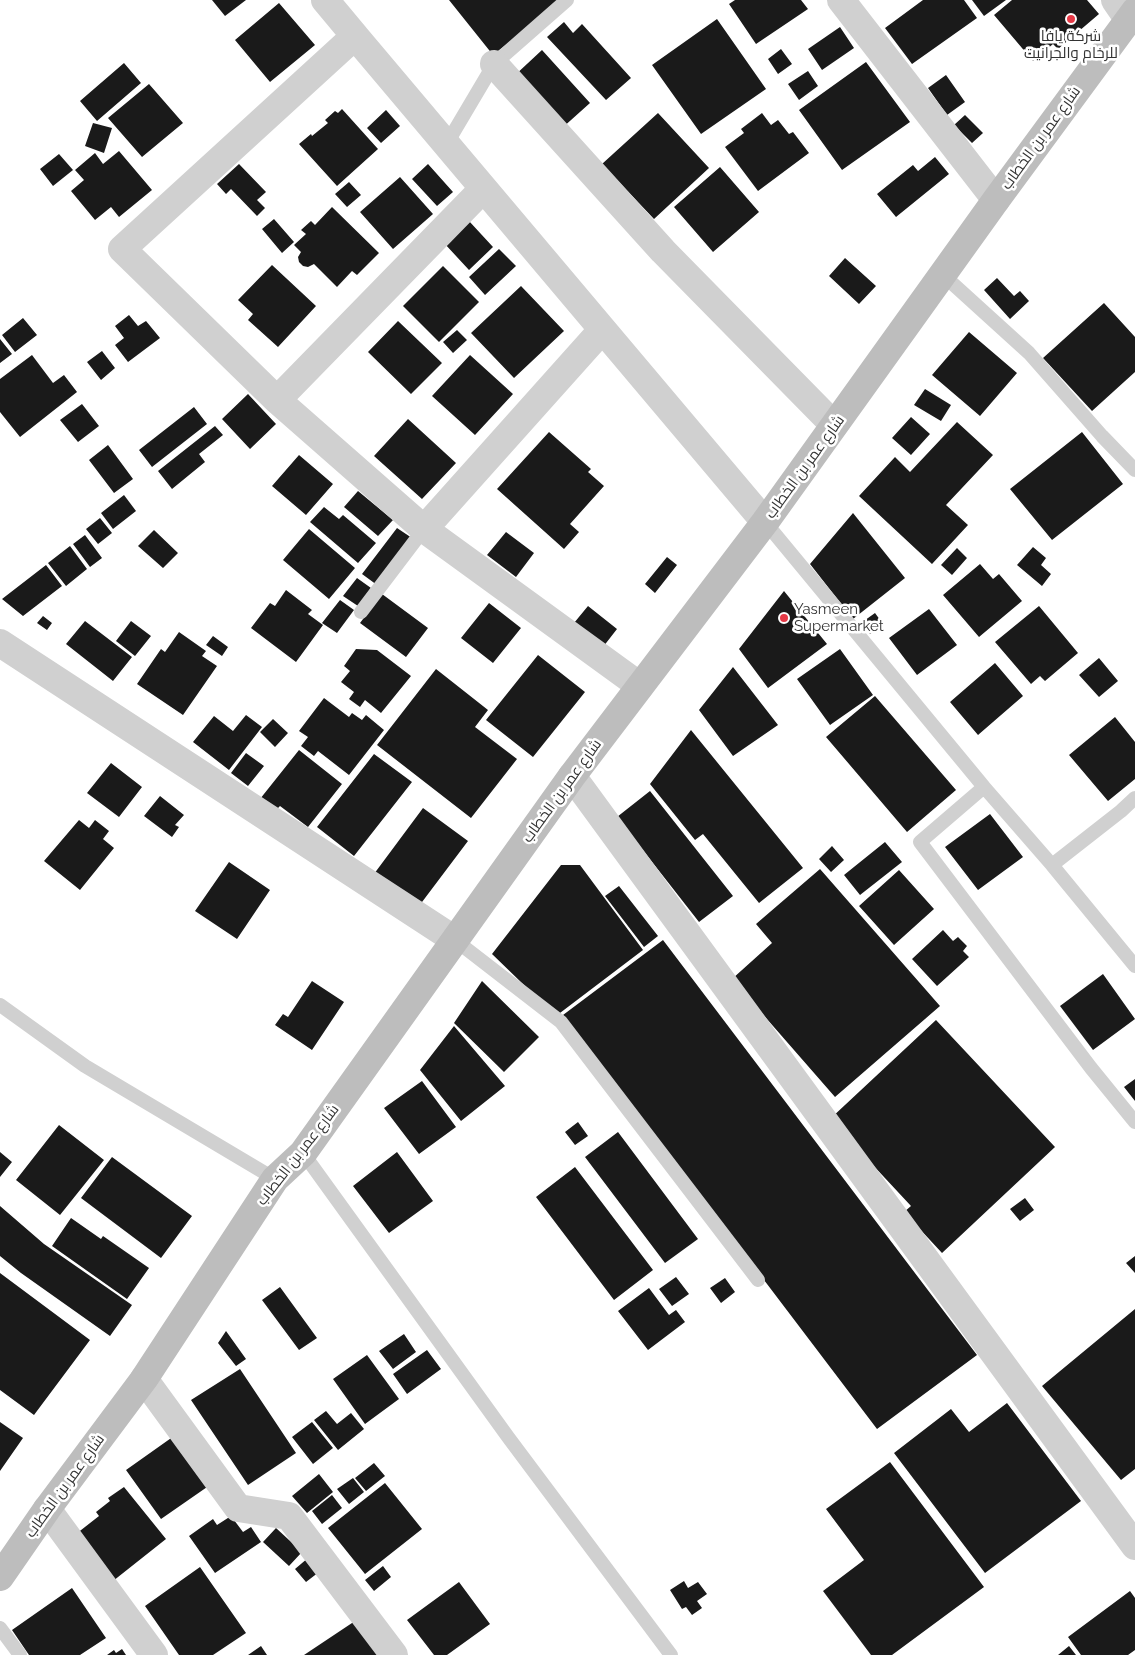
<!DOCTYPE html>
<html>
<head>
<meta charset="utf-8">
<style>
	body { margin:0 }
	canvas { display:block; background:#fff }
</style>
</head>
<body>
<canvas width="1135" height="1655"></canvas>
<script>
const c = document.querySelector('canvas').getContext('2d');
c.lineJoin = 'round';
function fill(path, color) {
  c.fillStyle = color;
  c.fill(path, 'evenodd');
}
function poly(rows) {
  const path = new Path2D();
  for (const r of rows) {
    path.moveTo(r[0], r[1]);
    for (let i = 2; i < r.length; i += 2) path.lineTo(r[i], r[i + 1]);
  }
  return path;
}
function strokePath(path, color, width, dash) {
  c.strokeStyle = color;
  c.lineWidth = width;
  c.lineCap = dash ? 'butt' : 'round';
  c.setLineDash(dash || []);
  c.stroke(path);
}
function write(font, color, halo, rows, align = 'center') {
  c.font = font + ' Raleway,Cairo,sans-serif';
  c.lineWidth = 5;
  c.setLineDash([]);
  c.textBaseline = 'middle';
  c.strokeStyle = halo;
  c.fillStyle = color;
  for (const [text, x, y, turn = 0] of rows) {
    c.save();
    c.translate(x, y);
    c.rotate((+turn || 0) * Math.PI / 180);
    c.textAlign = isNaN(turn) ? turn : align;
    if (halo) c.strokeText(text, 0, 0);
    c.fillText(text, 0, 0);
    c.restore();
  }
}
const building = poly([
	[212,0,246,0,225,16],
	[449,0,563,0,493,55],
	[735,0,801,0,808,9,756,44,729,4],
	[923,0,964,0,977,18,912,64,885,28],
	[972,0,1006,0,984,16],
	[1012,0,1087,0,1099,14,1058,49,1053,44,1033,61,994,15],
	[279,3,315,45,270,82,235,40],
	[717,19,766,89,701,134,652,65],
	[564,22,573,33,582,24,631,78,606,100,547,37],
	[840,27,854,48,822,70,808,49],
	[781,49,792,64,778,74,768,59],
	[542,50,590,103,561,129,513,77],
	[866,62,910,122,842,170,799,110],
	[124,63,141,83,97,121,80,101],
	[808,71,818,86,799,100,788,84],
	[946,75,965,102,947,115,928,88],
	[149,84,183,123,142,157,108,118],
	[342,109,378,149,337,186,299,144,311,134,312,136,328,123,325,120,335,111,338,113],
	[386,110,400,126,381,143,367,128],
	[658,113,709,168,654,219,602,164],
	[762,113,771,125,778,120,789,134,793,132,809,153,758,191,725,147,744,133,741,129],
	[965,115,983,133,972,143,954,125],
	[93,123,112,128,104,153,85,146],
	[119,151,152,190,119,217,111,207,95,220,71,191,84,180,75,170,95,153,103,164],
	[59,154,73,170,53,186,40,169],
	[935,157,949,174,896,217,877,194,913,165,918,171],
	[239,164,266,192,257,200,265,208,257,216,231,189,226,194,217,184],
	[428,164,453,192,437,206,412,179],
	[720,167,759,212,713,252,674,207],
	[400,177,433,214,393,249,360,212],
	[349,182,361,195,347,207,335,194],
	[332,207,379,253,357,275,352,271,337,287,314,264,308,267,303,266,299,262,298,257,301,252,294,245,306,234,301,230,311,221,315,225],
	[274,219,294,242,282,253,262,229],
	[469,221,493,247,469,270,444,243],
	[499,249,516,266,485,295,469,277],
	[845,258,876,286,859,304,829,276],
	[272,265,316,306,278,347,248,320,253,314,238,300],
	[443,266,479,302,439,342,403,306],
	[997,278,1014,296,1020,291,1029,301,1010,319,984,290],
	[521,286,564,331,514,378,471,333],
	[1104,303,1135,337,1135,372,1092,411,1043,358],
	[129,315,138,326,146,321,160,338,128,362,115,345,124,338,115,326],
	[23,318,37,335,15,352,2,335],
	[398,321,442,363,411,394,368,352],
	[457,330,467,340,453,353,443,342],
	[969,332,1017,373,980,416,932,375],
	[0,339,12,354,0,363],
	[102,351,115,368,101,380,87,362],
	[32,355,53,383,64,375,77,392,20,437,0,412,0,379],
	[470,355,513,394,475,435,432,396],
	[925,389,951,405,941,421,914,405],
	[248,394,276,424,250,449,222,419],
	[82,404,99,426,78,442,60,420],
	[194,407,207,424,152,467,139,450],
	[911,417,930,434,911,455,892,438],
	[408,419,456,463,422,499,374,456],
	[957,422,993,455,946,505,968,525,932,564,859,496,895,457,910,472],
	[215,426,223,435,199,454,205,462,172,489,158,471],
	[549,432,591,469,588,472,604,486,570,524,579,532,564,549,497,489],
	[1082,432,1123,484,1052,540,1010,489],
	[108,445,133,479,114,493,89,460],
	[299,455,333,484,306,515,272,486],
	[358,491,393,520,378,536,344,507],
	[124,495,136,511,113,529,101,513],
	[324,507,339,519,343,515,376,543,358,563,310,522],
	[853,513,905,578,853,619,810,564],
	[100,518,112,533,98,544,86,529],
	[397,528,412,538,377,585,362,574],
	[309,529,355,568,329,599,283,560],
	[154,530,178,553,163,568,138,546],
	[506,532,534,553,516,577,487,555],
	[85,535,102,558,90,567,73,544],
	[70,546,87,569,66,586,48,563],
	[1033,547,1046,558,1041,565,1051,574,1042,586,1017,565],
	[957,548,967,558,952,575,941,565],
	[667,557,677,565,655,593,645,584],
	[980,564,993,579,999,574,1022,601,979,637,943,595],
	[46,565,62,586,23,616,2,599],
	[357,578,371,588,358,606,343,596],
	[286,590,312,610,308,614,323,625,296,662,251,628,270,603,275,606],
	[784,591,827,644,768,688,739,649],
	[382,594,428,628,406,657,360,623],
	[340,600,354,610,337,633,322,623],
	[489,603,521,628,493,663,461,638],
	[588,606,617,629,603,647,574,623],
	[1039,606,1078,653,1045,681,1040,676,1031,684,995,642],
	[929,609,957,645,917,675,889,638],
	[875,613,883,624,870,634,861,623],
	[43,616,52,623,47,630,37,623],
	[85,621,132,657,113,681,66,644],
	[131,621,151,636,135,656,116,641],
	[179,632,206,651,202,656,217,666,183,715,137,684,161,649,165,652],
	[213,636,228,647,222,656,206,645],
	[356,649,377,650,411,676,381,713,365,700,360,707,349,699,354,692,341,682,350,671,344,666],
	[840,649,873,695,830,725,797,679],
	[538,655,585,692,533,757,486,720],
	[1099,658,1118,681,1099,697,1079,675],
	[995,663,1023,696,978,735,950,702],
	[733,667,778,725,733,756,699,710],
	[436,669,488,710,475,727,517,759,471,818,377,745],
	[875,696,956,790,907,832,826,737],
	[324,698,349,717,352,713,362,720,366,715,384,730,349,775,318,751,314,756,301,746,308,737,299,731],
	[246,715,262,727,229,770,193,742,214,716,233,731],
	[1115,717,1135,742,1135,779,1108,801,1069,755],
	[273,719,288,733,275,747,260,732],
	[691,730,803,868,759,903,703,834,695,840,650,784],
	[299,750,342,784,308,827,280,806,275,811,260,799],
	[246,753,264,766,248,786,231,773],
	[374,754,412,782,354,856,317,827],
	[111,763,142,787,119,817,87,793],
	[650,791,733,896,699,922,617,817],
	[160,796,184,815,175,825,179,827,172,837,144,816],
	[423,808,468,841,416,910,371,878],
	[990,814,1023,857,978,890,945,847],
	[79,820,89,828,95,820,109,831,103,839,114,848,80,890,44,861],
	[885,842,902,862,860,895,844,875],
	[832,846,844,860,831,872,819,859],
	[229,862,270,890,237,939,195,911],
	[561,865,580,865,643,950,556,1016,492,954],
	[820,869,940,1006,835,1097,732,979,772,943,756,924],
	[899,870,934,909,894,945,859,906],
	[619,886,658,936,644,947,605,896],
	[943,930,953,941,958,937,967,946,963,951,969,957,937,986,912,959],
	[663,940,977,1355,877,1429,563,1015],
	[1103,974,1135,1019,1093,1050,1060,1006],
	[312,981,344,1002,312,1050,275,1025,283,1014,288,1017],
	[482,981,539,1037,504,1072,454,1023],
	[936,1020,1055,1147,942,1253,904,1212,911,1206,830,1119],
	[454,1026,505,1086,461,1121,420,1070],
	[1135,1079,1135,1101,1124,1087],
	[422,1081,456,1127,419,1154,384,1108],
	[578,1122,588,1136,575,1145,565,1132],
	[59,1125,104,1160,60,1215,16,1180],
	[618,1132,698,1239,665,1263,585,1157],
	[0,1152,12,1162,0,1177],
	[397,1152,433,1201,389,1233,353,1186],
	[112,1157,192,1216,161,1258,81,1198],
	[575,1167,653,1270,614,1300,536,1197],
	[1025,1198,1034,1210,1020,1221,1010,1209],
	[0,1206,44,1244,132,1305,110,1336,21,1273,0,1256],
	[71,1218,101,1239,103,1236,149,1268,127,1299,52,1246],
	[1135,1256,1135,1273,1126,1263],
	[0,1273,90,1340,34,1415,0,1390],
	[676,1277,689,1294,672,1306,659,1289],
	[725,1278,735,1292,721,1303,710,1288],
	[280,1287,317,1338,299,1350,262,1300],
	[649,1288,669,1315,676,1310,685,1322,648,1350,618,1311],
	[1135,1309,1135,1469,1121,1480,1042,1386],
	[226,1331,246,1359,236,1366,218,1343],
	[404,1334,416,1352,393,1369,379,1351],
	[427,1350,441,1369,407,1394,393,1374],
	[367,1355,399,1399,365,1424,333,1379],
	[240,1369,296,1453,248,1485,191,1400],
	[1007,1403,1081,1501,985,1573,894,1453,951,1409,969,1432],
	[326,1411,337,1424,351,1413,364,1429,338,1450,314,1420],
	[0,1422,23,1438,0,1471],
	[312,1422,333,1448,313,1464,292,1437],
	[174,1436,210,1485,161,1519,126,1470],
	[890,1462,984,1587,892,1655,871,1655,823,1591,864,1560,826,1509],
	[374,1463,385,1476,366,1491,355,1478],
	[319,1474,333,1492,307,1513,292,1496],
	[353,1478,364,1492,349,1504,337,1489],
	[385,1483,422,1529,365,1574,328,1528],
	[124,1487,166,1539,113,1581,76,1534,99,1516,96,1512,110,1501,108,1498],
	[332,1495,342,1508,322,1524,312,1511],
	[231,1516,243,1532,251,1527,261,1542,215,1573,189,1536,213,1519,217,1525],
	[276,1528,302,1552,289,1566,263,1542],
	[308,1558,319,1572,306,1582,295,1569],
	[383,1566,391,1577,374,1591,365,1580],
	[200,1567,246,1633,213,1655,179,1655,145,1606],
	[684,1581,688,1588,698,1582,707,1594,697,1601,702,1608,692,1615,686,1607,682,1609,670,1590],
	[459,1582,490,1624,447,1655,434,1655,407,1620],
	[72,1588,106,1638,80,1655,29,1655,12,1630],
	[1130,1591,1135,1598,1135,1650,1128,1655,1081,1655,1068,1637],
	[355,1621,379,1655,304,1655],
	[261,1646,267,1655,248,1655],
	[1069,1646,1076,1655,1058,1655],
	[122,1649,126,1655,107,1655,114,1650,116,1653]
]);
const service = poly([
	[446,145,494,64,567,0],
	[942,274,1029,353,1102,436,1135,470],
	[765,522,984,787,1052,865,1135,966],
	[361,612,424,529],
	[984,787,920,842,1091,1068,1135,1122],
	[1052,865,1121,811,1135,798],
	[455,940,561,1022,758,1280],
	[0,1005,85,1066,275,1179],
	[303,1153,508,1437,671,1655],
	[0,1628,20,1655]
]);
const minor = poly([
	[325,0,355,36,122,249,277,400,424,529,640,686],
	[841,0,996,200],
	[1115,0,1128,19],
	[355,36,765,522],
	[494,64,663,251,834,425],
	[277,400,483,189],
	[424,529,602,330],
	[0,643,455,940],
	[572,776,1135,1546],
	[144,1379,238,1508,289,1516,394,1655],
	[47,1509,154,1655]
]);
const secondary = poly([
	[0,1577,47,1509,144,1379,275,1179,303,1153,572,776,765,522,996,200,1135,11]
]);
const markers = [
	[1071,19,5,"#e63946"],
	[784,618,5,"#e63946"]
];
const poiNames = [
	["شركة يافا",1071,36],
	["للرخام والجرانيت",1071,53],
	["Yasmeen",794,609,"left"],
	["Supermarket",794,626,"left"]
];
const streetNames = [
	["شارع عمر بن الخطاب",1041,138,-54],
	["شارع عمر بن الخطاب",805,467,-54],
	["شارع عمر بن الخطاب",562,791,-54],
	["شارع عمر بن الخطاب",298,1155,-52],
	["شارع عمر بن الخطاب",65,1486,-54]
];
fill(building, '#1a1a1a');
strokePath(service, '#d0d0d0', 14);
strokePath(minor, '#d0d0d0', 28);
strokePath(secondary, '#bdbdbd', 28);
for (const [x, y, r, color] of markers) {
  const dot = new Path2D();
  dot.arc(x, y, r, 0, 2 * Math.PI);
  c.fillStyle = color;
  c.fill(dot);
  strokePath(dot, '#fff', 2);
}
write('15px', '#333', '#fff', poiNames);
write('15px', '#333', '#fff', streetNames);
</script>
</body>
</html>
